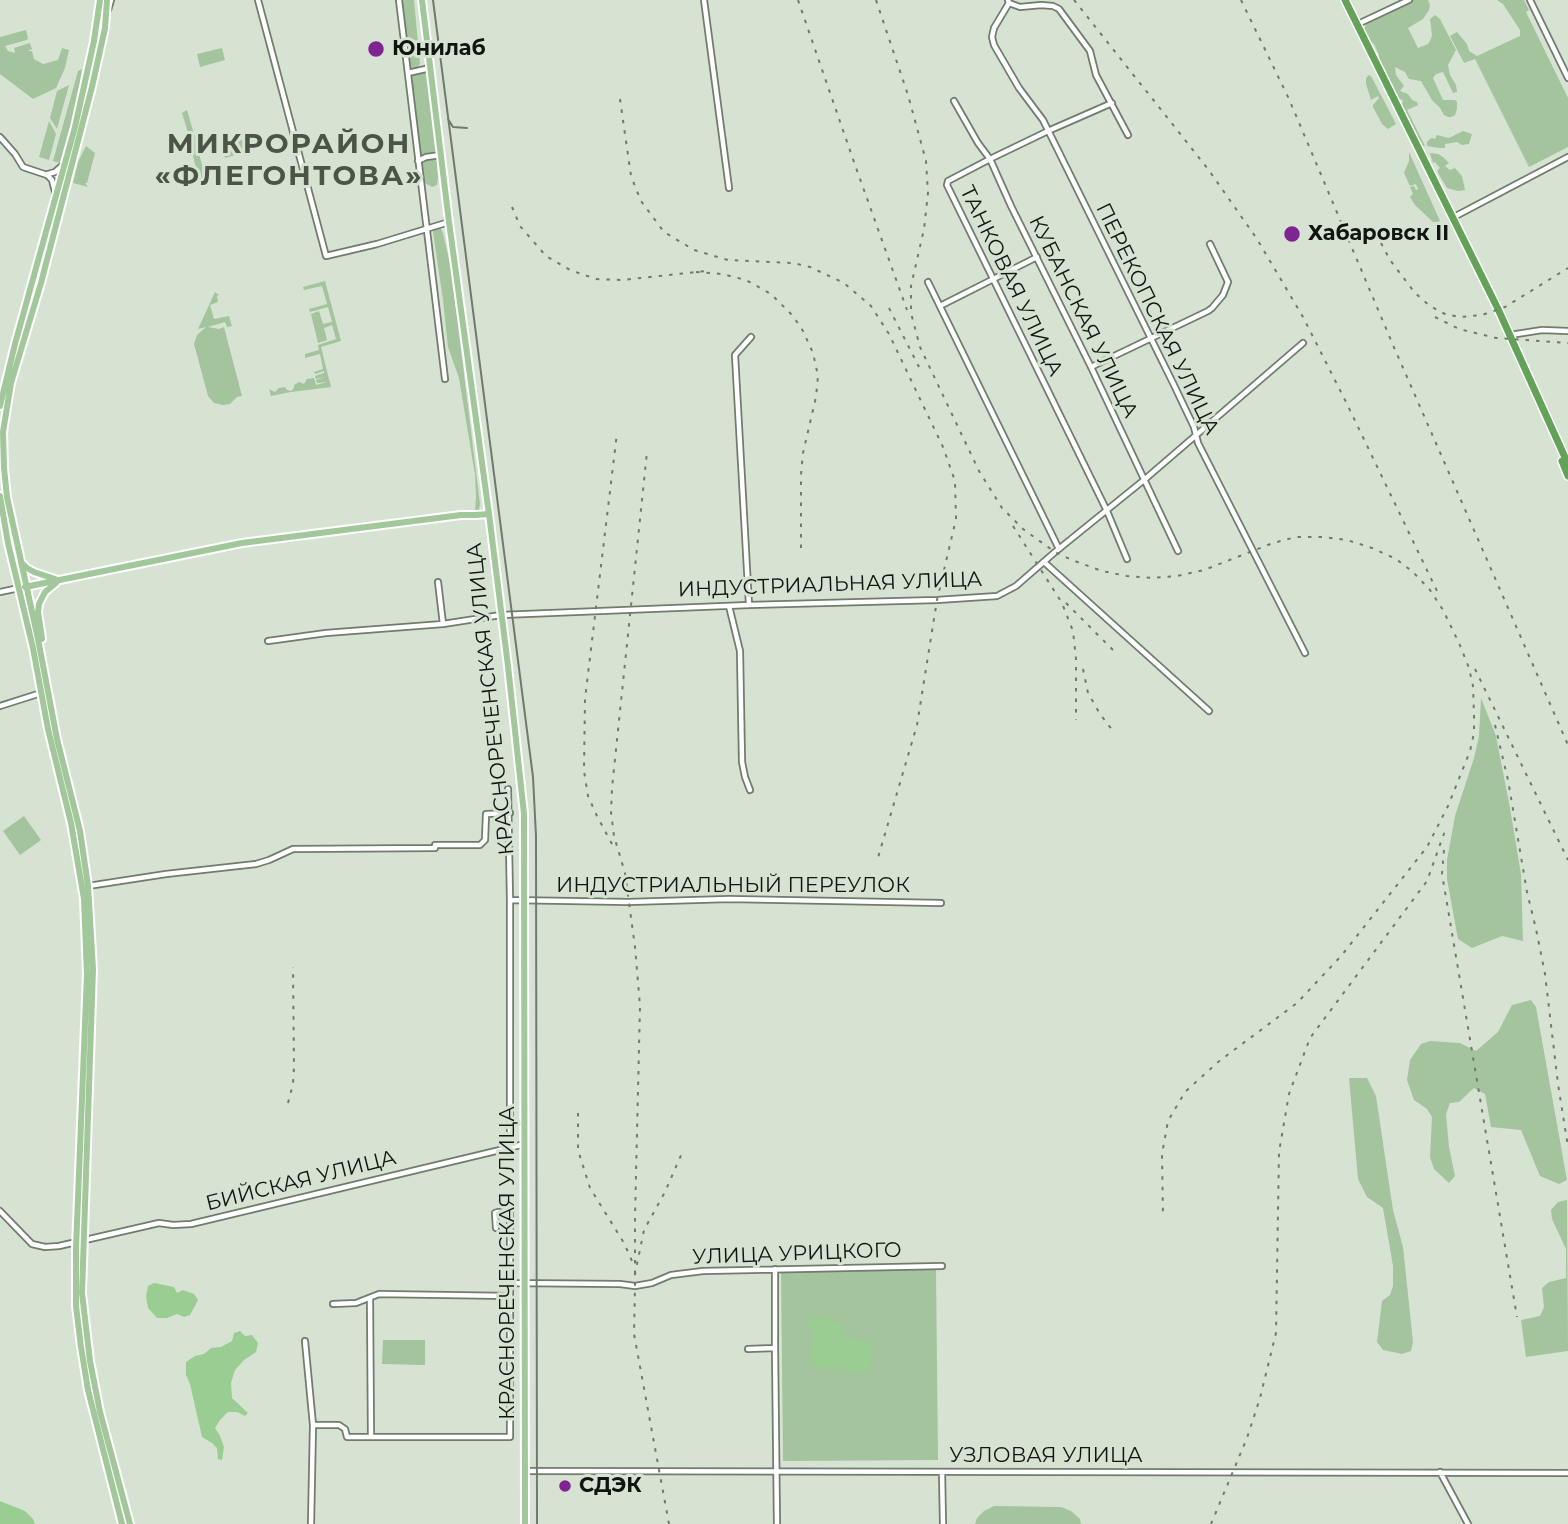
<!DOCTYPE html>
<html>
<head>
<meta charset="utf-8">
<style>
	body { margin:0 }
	canvas { display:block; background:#d6e3d3 }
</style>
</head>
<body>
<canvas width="1568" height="1524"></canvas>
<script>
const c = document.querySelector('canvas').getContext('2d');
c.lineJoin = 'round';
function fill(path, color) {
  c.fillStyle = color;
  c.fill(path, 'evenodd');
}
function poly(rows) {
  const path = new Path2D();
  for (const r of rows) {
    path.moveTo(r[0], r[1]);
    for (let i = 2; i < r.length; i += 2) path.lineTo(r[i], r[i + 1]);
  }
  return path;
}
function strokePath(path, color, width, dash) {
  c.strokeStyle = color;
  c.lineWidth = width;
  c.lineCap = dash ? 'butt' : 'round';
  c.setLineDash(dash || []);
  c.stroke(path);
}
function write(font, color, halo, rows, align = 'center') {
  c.font = font + ' Montserrat,sans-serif';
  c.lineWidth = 6;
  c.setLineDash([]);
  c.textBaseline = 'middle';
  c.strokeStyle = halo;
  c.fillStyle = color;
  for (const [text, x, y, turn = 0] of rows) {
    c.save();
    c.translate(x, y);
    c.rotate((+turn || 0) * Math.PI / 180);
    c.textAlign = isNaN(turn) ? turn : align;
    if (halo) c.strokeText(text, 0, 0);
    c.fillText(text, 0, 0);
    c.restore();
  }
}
const green = poly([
	[401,0,414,0,420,64,416,69,411,70],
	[1413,0,1428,0,1430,5,1429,10,1423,19,1408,28,1418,48,1428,44,1430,41,1432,36,1430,19,1435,15,1440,19,1456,50,1448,65,1450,75,1456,85,1457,92,1453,93,1443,72,1436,74,1433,78,1443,100,1455,100,1457,102,1457,109,1455,115,1451,117,1448,117,1444,115,1440,108,1432,100,1421,81,1409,79,1405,72,1395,67,1396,75,1404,86,1400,91,1408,94,1412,100,1417,102,1418,105,1407,110,1425,146,1421,145,1401,103,1403,102,1402,99,1399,100,1378,57,1379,55,1374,44,1370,41,1364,29,1368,21],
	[1497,0,1524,0,1529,10,1526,12,1568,98,1568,147,1529,167,1475,59,1464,63,1450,36,1457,32,1467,44,1469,51,1477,56,1520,36,1520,30,1503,4],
	[26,30,28,38,27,40,5,46,8,51,15,53,14,48,30,43,32,49,28,51,32,51,34,59,43,64,58,60,62,48,69,50,65,68,56,88,33,99,0,74,0,37],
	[222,48,225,60,200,67,197,54],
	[82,69,76,109,60,163,53,161,78,71],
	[426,71,436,150,434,154,419,157,409,78,411,75],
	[1369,75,1371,76,1396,124,1388,129,1382,124,1373,107,1373,105,1379,98,1378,96,1371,100,1366,84,1366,78],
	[69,85,57,129,50,118,57,91],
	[187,110,197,144,195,146,197,147,208,186,201,188,191,148,192,146,182,113],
	[49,121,56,134,49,160,39,157],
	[1463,131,1472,134,1469,144,1462,145,1457,142,1445,144,1445,148,1439,148,1427,146,1427,142,1430,139,1432,138,1435,139,1437,135,1449,138],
	[245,139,249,151,225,158,222,146],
	[86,146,95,153,87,183,85,183,88,187,73,183,78,162],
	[1409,152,1440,221,1436,222,1433,222,1415,205,1410,197,1413,194,1410,187,1414,186,1416,190,1418,189,1416,184,1410,186,1404,173,1409,161],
	[1430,153,1438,154,1443,157,1449,163,1445,166,1450,170,1455,168,1462,176,1465,190,1458,191,1447,188,1438,173,1438,170,1440,168,1435,162,1433,163],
	[435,158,437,160,438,178,437,185,432,187,423,182,420,163,421,161],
	[434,229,441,229,443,233,451,268,480,504,479,510,475,512,476,497,475,475,459,378,448,347,443,300,433,232],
	[325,281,341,341,321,347,331,387,291,392,271,396,269,389,275,392,279,388,285,387,287,390,291,391,294,388,294,385,299,382,304,384,307,379,314,378,316,385,327,382,317,383,316,380,325,377,316,379,315,376,324,373,324,371,315,374,314,372,323,369,320,354,305,358,305,354,319,350,318,345,336,339,332,325,324,328,327,340,318,343,311,314,319,311,323,324,332,322,328,307,310,312,309,309,327,304,322,286,304,290,303,287],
	[215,292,219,295,217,296,218,302,210,305,214,319,229,316,232,326,227,327,225,322,208,327,219,329,224,327,242,396,237,397,230,404,223,405,214,403,208,396,194,344,197,335,206,327,198,329],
	[1481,698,1496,736,1510,808,1521,874,1523,941,1502,936,1472,948,1458,939,1447,879,1447,860,1455,816,1474,758,1479,736],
	[24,816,41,840,20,855,3,831],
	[1531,1000,1536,1007,1567,1180,1559,1184,1540,1176,1521,1130,1491,1127,1485,1094,1474,1088,1459,1102,1450,1103,1446,1114,1449,1147,1455,1176,1449,1183,1434,1169,1430,1157,1432,1117,1427,1109,1414,1100,1407,1080,1410,1060,1421,1044,1430,1041,1460,1043,1476,1051,1498,1032,1512,1005],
	[1349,1078,1367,1078,1376,1096,1393,1210,1403,1247,1413,1342,1411,1351,1402,1354,1383,1350,1377,1342,1382,1301,1390,1295,1393,1286,1393,1266,1383,1208,1367,1197,1358,1179],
	[1567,1200,1568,1351,1526,1357,1521,1320,1540,1316,1544,1307,1542,1288,1549,1282,1566,1278,1566,1249,1552,1219,1551,1210,1558,1202],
	[936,1269,938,1460,783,1461,781,1271],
	[383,1340,425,1340,425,1365,382,1364],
	[994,1506,1061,1507,1071,1511,1080,1519,1081,1524,975,1524,977,1518,984,1511]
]);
const water = poly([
	[154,1283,174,1287,177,1293,183,1290,194,1294,198,1300,190,1315,184,1317,177,1314,167,1318,157,1318,148,1308,146,1296,148,1286],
	[832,1317,834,1323,841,1323,844,1330,842,1333,843,1337,869,1341,871,1348,869,1354,873,1359,866,1371,851,1372,840,1370,832,1366,825,1369,817,1369,812,1363,811,1344,813,1338,813,1329,806,1326,808,1325,808,1318],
	[240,1331,245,1336,252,1335,258,1343,256,1352,244,1360,235,1370,231,1383,232,1398,248,1413,245,1416,237,1412,228,1412,220,1420,215,1428,220,1436,224,1447,222,1460,218,1459,217,1448,212,1443,202,1437,190,1384,186,1375,186,1362,195,1356,204,1354,211,1348,221,1347,232,1341,234,1333],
	[0,1501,25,1511,33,1519,35,1524,0,1524]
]);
const minor = poly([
	[258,0,326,256,377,244,449,222],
	[399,0,445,379],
	[704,0,729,188],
	[1008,0,1009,3,1020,7,1041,5,1053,6,1059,9,1090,51,1096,75,1128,135],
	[1530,0,1568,78],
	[1009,3,994,28,992,37,994,45,1019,88,1043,120,1173,383,1194,427,1198,443,1305,653],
	[108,10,111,0],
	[1358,24,1409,0],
	[408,73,430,68],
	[954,101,978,143,990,159,1011,206,1091,367,1178,551],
	[1112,103,1048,131,990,159,948,181,947,185,1107,511,1127,559],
	[0,137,15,154,23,167,47,175],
	[418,161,426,157,441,155],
	[48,174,55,172,64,164],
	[47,175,52,180,55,192],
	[1452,218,1568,157],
	[928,282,1059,549],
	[940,306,1037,257],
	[1510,335,1542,330,1568,331],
	[1091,367,1208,311,1212,308,1223,295,1228,282,1210,244],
	[1044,562,1209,711],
	[438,582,443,624],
	[0,592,19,588],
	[749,605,735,355,751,337],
	[729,606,740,651,742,762,745,777,750,790],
	[268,641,326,633,443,624,501,615,749,605,937,600,997,596,1016,586,1055,552,1144,480,1303,343],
	[0,706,41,693],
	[508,789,510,900,510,1146],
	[88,886,166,874,256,864,269,860,293,849,435,848,435,845,480,845,485,840,486,814,510,813],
	[510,900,628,902,729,899,941,903],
	[0,1211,32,1244,45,1247,59,1246,159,1223,173,1225,191,1224,525,1144],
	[496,1228,495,1213,498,1212,510,1212,510,1283],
	[775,1269,775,1348,777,1524],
	[370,1298,371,1437],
	[333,1304,356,1303,379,1294,510,1296,510,1283,620,1284,635,1286,652,1283,671,1275,703,1271,942,1266],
	[305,1341,313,1425,311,1524],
	[748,1349,775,1348],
	[313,1425,339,1425,345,1429,347,1437,510,1437,510,1296],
	[525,1471,1568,1473],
	[942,1472,943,1524],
	[1440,1472,1468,1524]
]);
const major = poly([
	[107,0,105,28,92,87,41,283,11,383,3,432,4,468,7,497,38,639,57,739,80,831,88,886,93,969,82,1293,90,1361,100,1412,130,1524],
	[422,0,449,222,489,514,508,666,524,814,525,1524],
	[0,406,15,344,75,127,94,41,100,0],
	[0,496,8,543,33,648,48,729,71,823,84,899,87,974,76,1248,76,1306,81,1347,88,1390,122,1524],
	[21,562,27,568,34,572,55,579],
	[25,587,242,543,461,515,476,515,489,514],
	[42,639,38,612,39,604,45,592,56,583]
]);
const highway = poly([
	[1345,0,1498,309,1568,464],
	[1562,461,1568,476]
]);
const tram = poly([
	[433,0,533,777,536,836,537,1524],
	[448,119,453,127,467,128]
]);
const rail = poly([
	[798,0,855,165,907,310],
	[876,0,908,95,926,161,928,193,924,229,911,286,911,313,920,347,979,471,1002,508,1023,529,1055,552,1072,560,1102,571,1127,576,1152,578,1177,576,1204,570,1273,543,1296,537,1323,537,1347,540,1372,548,1396,559,1413,572,1430,590,1443,610,1459,643,1469,668,1473,686,1474,715,1474,733,1470,751,1448,806,1427,847,1342,955,1297,1003,1218,1062,1185,1092,1168,1121,1162,1154,1163,1216],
	[1074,0,1208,169,1257,239,1303,317,1346,402,1437,591],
	[1241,0,1289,99,1393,345,1568,745],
	[620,99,631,176,641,201,664,232,694,250,728,260,793,263,810,267,844,283,871,306,889,334,943,447,955,481,956,519,937,600,917,725,877,861],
	[512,207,520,226,546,256,570,270,596,279,622,280,706,271],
	[1381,243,1390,260,1415,293,1430,306,1445,314,1460,317,1482,315,1505,307,1568,268],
	[696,272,722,274,746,280,771,294,793,316,803,331,813,353,818,376,816,397,803,453,801,475,801,553],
	[889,308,919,367],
	[1435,317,1459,329,1496,338,1568,343],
	[1013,526,1062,603,1073,631,1076,659,1076,720],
	[1066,603,1118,655],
	[1083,669,1088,693,1100,714,1113,731],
	[1475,669,1568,860],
	[1495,725,1508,780,1527,892,1536,929,1545,974,1558,1084,1568,1147],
	[612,844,597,816,588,796,584,771,585,699,617,433],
	[1444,850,1442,874,1517,1317],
	[288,1103,293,1084,294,1067,293,967],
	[578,1113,578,1150,590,1188,624,1243,632,1261],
	[635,1274,635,1217,640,1006,635,947,625,873,614,836,611,812,612,788,647,452],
	[669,1524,634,1334,635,1286,635,1274,644,1230,665,1192,682,1153],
	[1211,1524,1247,1438,1260,1398,1276,1333,1279,1152,1289,1094,1310,1038,1427,881,1446,828]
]);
const markers = [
	[376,49,9,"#802491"],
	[1292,234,9,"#802491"],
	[565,1486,7,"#802491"]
];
const poiNames = [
	["Юнилаб",392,49],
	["Хабаровск II",1308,234],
	["СДЭК",579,1486]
];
const streetNames = [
	["ТАНКОВАЯ УЛИЦА",1011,281,64],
	["КУБАНСКАЯ УЛИЦА",1083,317,64],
	["ПЕРЕКОПСКАЯ УЛИЦА",1157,319,64],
	["ИНДУСТРИАЛЬНАЯ УЛИЦА",830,585,-2],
	["КРАСНОРЕЧЕНСКАЯ УЛИЦА",491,699,-96],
	["ИНДУСТРИАЛЬНЫЙ ПЕРЕУЛОК",733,886],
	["БИЙСКАЯ УЛИЦА",301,1181,-14],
	["УЛИЦА УРИЦКОГО",797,1254,-2],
	["КРАСНОРЕЧЕНСКАЯ УЛИЦА",508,1263,-90],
	["УЗЛОВАЯ УЛИЦА",1046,1456]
];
const districtNames = [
	["МИКРОРАЙОН",289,145],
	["«ФЛЕГОНТОВА»",289,177]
];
fill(green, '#a3c49d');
fill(water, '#9acd91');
strokePath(minor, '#707c6e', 8);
strokePath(major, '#fff', 10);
strokePath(highway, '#fff', 10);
strokePath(minor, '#fff', 4.5);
strokePath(major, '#a2c79b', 6);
strokePath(highway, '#64a259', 7);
strokePath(tram, '#71796f', 2);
strokePath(rail, '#71796f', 2, [3.5, 7]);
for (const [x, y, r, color] of markers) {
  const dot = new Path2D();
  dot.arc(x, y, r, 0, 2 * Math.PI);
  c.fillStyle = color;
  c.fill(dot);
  strokePath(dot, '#d6e3d3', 2.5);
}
write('bold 21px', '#111510', '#d6e3d3', poiNames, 'left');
write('21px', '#111510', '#d6e3d3', streetNames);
c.letterSpacing = '2px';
write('bold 28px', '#4a5547', '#d6e3d3', districtNames);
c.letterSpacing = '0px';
</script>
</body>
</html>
